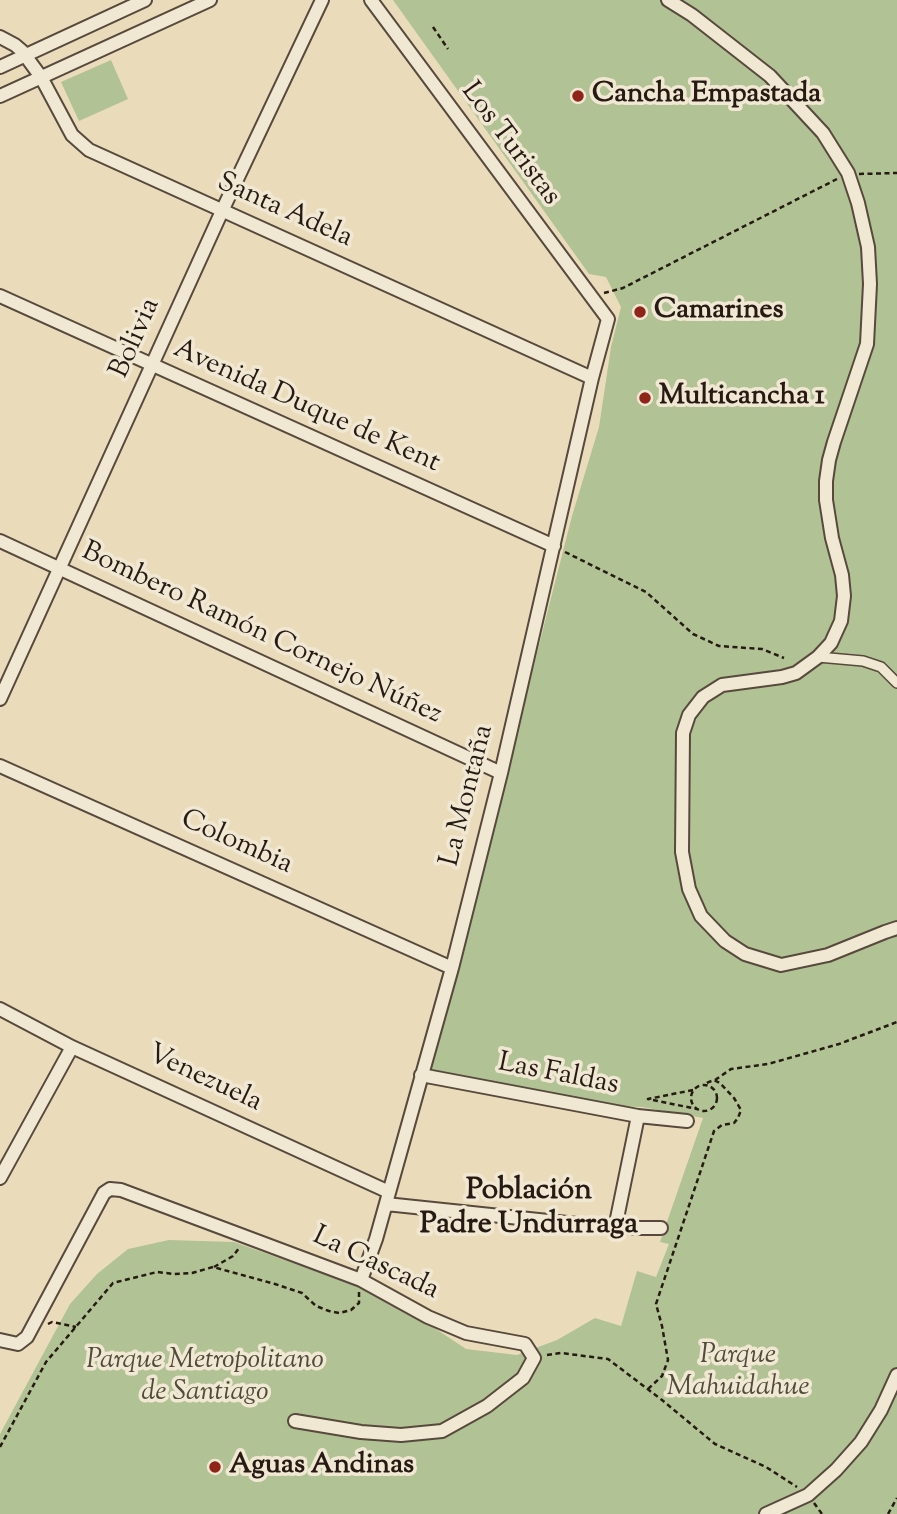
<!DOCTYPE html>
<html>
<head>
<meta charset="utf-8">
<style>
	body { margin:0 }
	canvas { display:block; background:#eadcbb }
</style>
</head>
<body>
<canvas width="897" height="1514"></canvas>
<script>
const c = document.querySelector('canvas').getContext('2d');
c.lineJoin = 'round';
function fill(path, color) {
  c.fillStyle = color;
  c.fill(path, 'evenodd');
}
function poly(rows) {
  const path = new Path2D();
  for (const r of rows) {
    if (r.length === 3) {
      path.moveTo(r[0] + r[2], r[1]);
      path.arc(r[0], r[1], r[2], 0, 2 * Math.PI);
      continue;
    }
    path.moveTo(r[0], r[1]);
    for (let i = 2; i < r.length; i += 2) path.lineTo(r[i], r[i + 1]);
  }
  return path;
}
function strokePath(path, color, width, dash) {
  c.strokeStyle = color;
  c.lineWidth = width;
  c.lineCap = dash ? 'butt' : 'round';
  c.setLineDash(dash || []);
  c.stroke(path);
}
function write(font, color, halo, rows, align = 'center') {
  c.font = font + ' "Sorts Mill Goudy",serif';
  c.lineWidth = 7;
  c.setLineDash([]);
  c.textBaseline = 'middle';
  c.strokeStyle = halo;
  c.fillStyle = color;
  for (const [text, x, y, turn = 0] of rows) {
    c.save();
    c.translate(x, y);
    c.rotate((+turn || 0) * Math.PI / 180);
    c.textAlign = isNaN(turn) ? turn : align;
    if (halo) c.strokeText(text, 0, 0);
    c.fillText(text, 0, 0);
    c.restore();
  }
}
const green = poly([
	[393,0,897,0,897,1514,0,1514,0,1434,70,1304,97,1274,128,1249,169,1240,234,1242,366,1289,436,1329,466,1349,517,1355,557,1340,595,1318,621,1326,637,1271,656,1277,669,1244,660,1242,703,1118,642,1107,607,1106,430,1073,541,637,572,516,599,427,611,347,621,307,606,277,589,274],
	[111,60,128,99,79,121,61,82]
]);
const path = poly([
	[433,27,448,49],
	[859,174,897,173],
	[604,293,623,288,837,179],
	[565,552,646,592,693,634,719,646,762,649,784,658],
	[715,1080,731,1069,768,1064,839,1044,897,1022],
	[704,1098,13],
	[693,1090,648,1099,697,1109],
	[214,1267,233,1256,239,1248],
	[48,1324,52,1322,76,1327],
	[547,1355,561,1353,608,1359,662,1400,715,1444,766,1467,797,1487],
	[648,1389,662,1376,668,1360,662,1326,656,1304,714,1131,722,1125,734,1123,738,1118,741,1110,734,1098,720,1083,714,1080,704,1084],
	[0,1447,46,1362,113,1283,157,1272,174,1274,192,1273,213,1267,275,1284,302,1293,316,1306,329,1311,339,1313,351,1310,359,1303,359,1292],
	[814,1503,822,1514],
	[888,1514,897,1498]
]);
const pedestrian = poly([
	[818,657,863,661,881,667,897,683]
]);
const minor = poly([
	[668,0,692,15,770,76,823,133,848,173,858,203,868,247,870,284,867,344,834,442,829,460,826,481,826,500,832,538,842,575,844,596,841,621,831,643,818,657,796,673,782,677,722,685,703,697,689,715,683,733,682,852,689,889,701,916,725,941,745,954,781,965,828,955,885,932,897,928],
	[0,37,15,45,22,51,41,77,72,135,89,150,592,378],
	[0,67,145,0],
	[0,96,210,0],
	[0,296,554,546],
	[0,541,501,773],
	[0,699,222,211,322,0],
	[0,766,452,968],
	[0,1009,72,1047,389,1192],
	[421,1075,638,1116,687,1121],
	[0,1178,72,1047],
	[386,1204,615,1228,661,1228],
	[615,1228,638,1116],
	[361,1280,376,1239,452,968,501,773,592,378,608,319,371,0],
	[0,1340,18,1344,27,1337,104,1193,110,1189,121,1190,361,1280,428,1317,466,1333,525,1344,534,1358,523,1378,487,1406,442,1431,401,1435,361,1432,295,1421],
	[766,1514,808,1495,836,1470,861,1442,881,1410,897,1375]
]);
const markers = [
	[578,96,7,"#8f2418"],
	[640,312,7,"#8f2418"],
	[645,398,7,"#8f2418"],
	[215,1467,7,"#8f2418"]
];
const poiNames = [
	["Cancha Empastada",592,96],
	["Camarines",654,312],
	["Multicancha 1",659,398],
	["Aguas Andinas",229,1467]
];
const streetNames = [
	["Los Turistas",509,145,53],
	["Santa Adela",284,212,24],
	["Bolivia",137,339,-66],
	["Avenida Duque de Kent",306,408,24],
	["Bombero Ramón Cornejo Núñez",261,635,25],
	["La Montaña",469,796,-76],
	["Colombia",236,844,24],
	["Las Faldas",558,1076,11],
	["Venezuela",204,1080,25],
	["La Cascada",375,1265,25]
];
const parkNames = [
	["Parque",738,1357],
	["Mahuidahue",738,1389],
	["Parque Metropolitano",205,1362],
	["de Santiago",205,1394]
];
const neighbourhoodNames = [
	["Población",529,1193],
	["Padre Undurraga",529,1227]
];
fill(green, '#b1c295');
strokePath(pedestrian, '#574a3d', 12);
strokePath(minor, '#574a3d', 16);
strokePath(path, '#261a13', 2.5, [5, 3.5]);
strokePath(pedestrian, '#f1e8d3', 9);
strokePath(minor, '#f1e8d3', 12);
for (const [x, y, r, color] of markers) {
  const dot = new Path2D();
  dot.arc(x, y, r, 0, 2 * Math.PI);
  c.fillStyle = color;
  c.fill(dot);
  strokePath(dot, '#f1e8d3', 2.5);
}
write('bold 28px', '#261a13', '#f1e8d3', poiNames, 'left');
write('28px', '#261a13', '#f1e8d3', streetNames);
write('italic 28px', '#504c3a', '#f1e8d3', parkNames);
write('bold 30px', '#261a13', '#f1e8d3', neighbourhoodNames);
</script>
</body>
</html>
